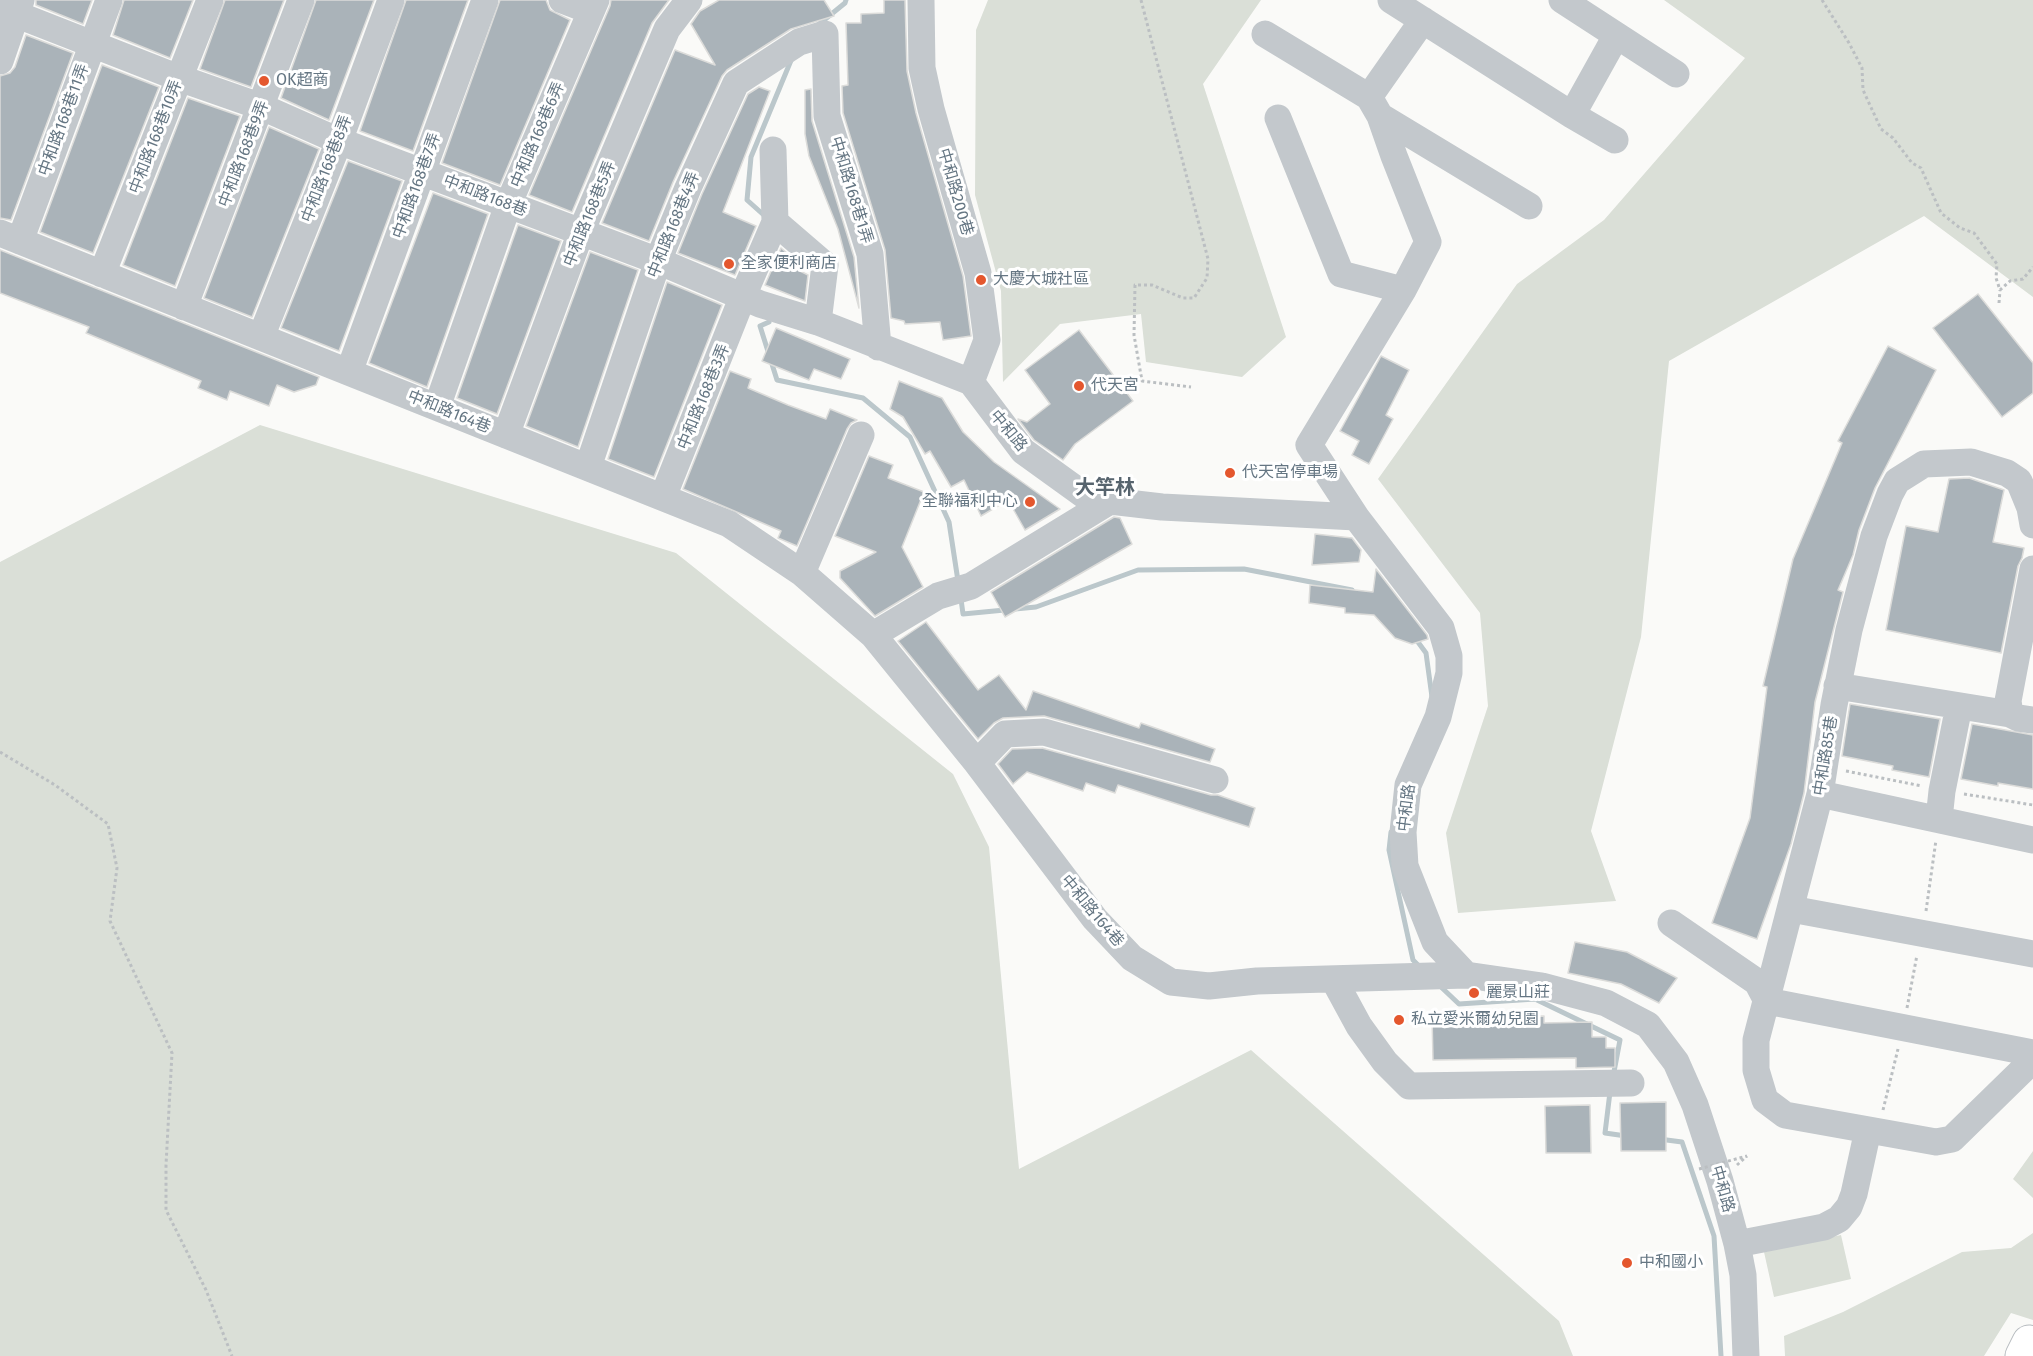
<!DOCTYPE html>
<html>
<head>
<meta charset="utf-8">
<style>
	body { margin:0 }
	canvas { display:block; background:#fafaf8 }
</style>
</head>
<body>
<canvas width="2033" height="1356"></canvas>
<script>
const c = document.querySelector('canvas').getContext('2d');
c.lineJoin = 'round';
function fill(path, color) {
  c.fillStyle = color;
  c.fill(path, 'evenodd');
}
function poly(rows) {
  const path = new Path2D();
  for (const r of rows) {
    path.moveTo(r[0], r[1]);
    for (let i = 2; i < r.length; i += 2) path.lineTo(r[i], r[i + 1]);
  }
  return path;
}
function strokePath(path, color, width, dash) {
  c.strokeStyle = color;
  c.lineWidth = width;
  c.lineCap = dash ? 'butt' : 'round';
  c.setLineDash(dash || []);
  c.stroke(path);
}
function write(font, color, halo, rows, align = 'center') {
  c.font = font + ' "Fira Sans","Noto Sans TC",sans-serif';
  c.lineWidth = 6;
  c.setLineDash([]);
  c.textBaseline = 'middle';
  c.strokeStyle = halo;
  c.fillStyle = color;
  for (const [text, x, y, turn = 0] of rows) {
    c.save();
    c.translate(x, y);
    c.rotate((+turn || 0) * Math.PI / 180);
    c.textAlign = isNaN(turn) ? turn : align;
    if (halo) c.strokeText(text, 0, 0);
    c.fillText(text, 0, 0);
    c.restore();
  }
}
const green = poly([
	[988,0,1261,0,1203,84,1286,337,1242,377,1146,362,1141,314,1060,324,1003,382,1001,291,975,195,976,30],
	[1664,0,2033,0,2033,297,1924,216,1669,361,1641,637,1591,831,1616,901,1458,913,1446,833,1488,706,1480,613,1378,479,1517,284,1604,220,1745,58],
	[260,425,676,553,953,774,989,847,1019,1169,1251,1050,1559,1321,1573,1356,0,1356,0,562],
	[2033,1151,2033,1198,2013,1179],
	[2033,1233,2033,1320,2011,1313,1984,1356,1785,1356,1784,1336,1843,1312,1962,1252,2011,1248],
	[1841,1235,1851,1279,1774,1297,1764,1252]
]);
const stream = poly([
	[818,25,845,3,846,0],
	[766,217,747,200,751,157,792,58],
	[769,322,760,326,777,380,863,398,910,437,949,522,958,581],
	[961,599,963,614,1036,607,1138,570,1244,569,1352,590],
	[1415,638,1426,653,1432,697],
	[1391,832,1389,850,1413,960,1420,967],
	[1440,986,1459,1004,1535,999,1620,1040,1613,1077],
	[1610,1092,1605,1133,1626,1136],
	[1659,1139,1682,1142,1714,1236,1721,1356]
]);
const building = poly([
	[36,0,92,0,83,24,36,5,36,0],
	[124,0,193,0,170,58,113,35,124,0],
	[225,0,284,0,251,87,200,69,225,0],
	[316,0,374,0,329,120,281,98,316,0],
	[406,0,468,0,413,151,360,131,406,0],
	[500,0,546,0,550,10,570,20,500,185,442,163,500,0],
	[611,0,669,0,652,23,572,212,529,195,610,6,611,0],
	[719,0,824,0,834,16,791,29,727,70,722,76,673,182,649,241,602,223,675,50,715,65,691,24,700,11,719,0],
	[884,0,905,0,907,71,916,113,963,276,971,336,943,340,940,322,905,324,904,321,891,318,885,250,843,113,842,86,848,85,846,23,861,23,861,14,884,13,884,0],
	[26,35,73,53,11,220,0,218,0,76,10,73,15,67,26,35],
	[102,65,159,87,93,253,40,232,102,65],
	[759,87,770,91,723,212,756,226,735,275,678,253,702,194,748,94,759,87],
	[811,89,812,121,854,257,859,308,838,229,809,156,805,134,805,90,811,89],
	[188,98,240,116,175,286,123,265,188,98],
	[269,127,319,149,252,317,204,298,269,127],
	[348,161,402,181,339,351,281,328,348,161],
	[433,193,488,214,427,387,369,363,433,193],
	[518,225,561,241,497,414,457,398,518,225],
	[781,248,801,265,798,270,808,275,805,301,765,285,781,248],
	[0,250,319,377,316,385,294,392,277,385,269,406,230,391,227,400,198,388,201,381,86,333,89,327,0,293,0,250],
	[590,252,638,270,578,447,526,426,590,252],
	[667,282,722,305,654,477,608,459,667,282],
	[1978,294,2033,363,2033,393,2002,417,1933,328,1978,294],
	[776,328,850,359,841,379,814,369,809,380,762,361,776,328],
	[1079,330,1133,401,1075,444,1063,460,1034,440,1018,419,1027,422,1050,404,1025,370,1079,330],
	[1888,346,1936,370,1875,488,1859,530,1853,555,1838,590,1843,592,1815,702,1804,793,1791,844,1757,939,1712,923,1750,818,1767,687,1763,686,1793,559,1842,443,1838,441,1888,346],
	[1381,356,1409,370,1386,415,1393,419,1369,464,1352,455,1359,441,1340,431,1381,356],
	[730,371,751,379,748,388,788,405,826,419,830,409,857,420,851,423,847,429,797,546,778,538,781,531,683,489,730,371],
	[899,381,942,398,963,432,994,462,1060,509,1025,530,1008,500,981,516,964,480,951,487,930,451,925,454,903,417,890,409,899,381],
	[869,456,893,465,888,478,924,492,902,547,923,587,875,616,840,578,840,571,876,552,835,536,869,456],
	[1969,478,2004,490,1993,542,2024,548,2022,558,2018,566,2001,653,1886,630,1906,526,1938,532,1949,479,1969,478],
	[1114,517,1120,518,1132,544,1005,617,991,592,1114,517],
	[1315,534,1352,538,1361,550,1359,562,1312,565,1315,534],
	[1376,569,1427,635,1428,639,1412,644,1395,638,1374,615,1345,613,1345,608,1309,603,1310,585,1373,592,1376,569],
	[926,622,978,690,999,675,1026,710,1033,691,1139,728,1141,723,1215,749,1210,762,1044,716,1003,718,994,723,978,739,898,641,926,622],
	[1850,704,1940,719,1929,777,1892,770,1893,766,1842,756,1850,704],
	[1972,724,2033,735,2033,789,1998,783,1998,786,1961,779,1972,724],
	[1042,748,1211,795,1218,795,1255,808,1249,827,1118,785,1115,793,1086,783,1083,791,1027,772,1013,784,998,764,1012,749,1042,748],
	[1575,942,1627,952,1677,978,1659,1003,1621,984,1568,973,1575,942],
	[1544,1016,1544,1023,1592,1022,1592,1037,1606,1037,1606,1048,1615,1048,1615,1067,1576,1068,1576,1058,1433,1060,1432,1017,1544,1016],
	[1666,1102,1666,1151,1621,1151,1620,1103,1666,1102],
	[1590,1105,1591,1153,1546,1153,1545,1106,1590,1105]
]);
const path = poly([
	[1141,0,1208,259,1207,278,1194,298,1183,298,1152,285,1135,285,1134,335,1142,381,1191,387],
	[1822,0,1849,43,1862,68,1863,90,1881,129,1893,138,1912,163,1921,168,1941,213,1960,228,1974,233,1997,264,1996,278,2000,290,2010,281,2023,279,2033,267],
	[1999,303,2000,290],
	[0,752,55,785,108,824,117,868,110,921,172,1053,166,1165,166,1210,206,1290,232,1356],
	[1846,771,1922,786],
	[1964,794,2033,805],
	[1926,911,1936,840],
	[1907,1008,1917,955],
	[1883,1110,1898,1049],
	[1737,1165,1747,1156]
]);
const minor = poly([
	[562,0,591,11],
	[921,0,922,68,931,109,978,273,987,340,971,382],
	[1391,0,1572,115,1615,140],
	[1562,0,1676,74],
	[0,8,179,78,262,107,339,141,658,261,760,304,818,322,971,382],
	[1265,34,1369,97,1380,116,1529,206],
	[0,61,21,0],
	[1369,97,1423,20],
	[1572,115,1616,36],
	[1278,118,1341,274,1403,290],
	[775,222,825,265,818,322],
	[0,233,729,524,802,573,873,635,938,596,971,586,1110,501],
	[20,241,109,0],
	[102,274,210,0],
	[184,307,301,0],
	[261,337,339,141,391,0],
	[349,372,485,0],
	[971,382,1023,451,1084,495,1110,501,1162,507,1356,517,1441,628,1449,656,1449,673,1438,717,1408,785,1403,832,1405,866,1435,942,1466,975,1542,986,1606,1003,1648,1025,1676,1062,1695,1105,1720,1181,1737,1244,1743,1275,1746,1356],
	[437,407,508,205,596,0],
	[506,435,581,232,667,29,689,0],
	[588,467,658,261,688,188,736,83,799,42,825,34,827,116,870,254,878,347],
	[663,497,743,296,775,222,773,150],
	[1356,517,1309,445,1403,290,1428,242,1394,156,1380,116],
	[2033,525,2030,508,2019,481,2007,473,1971,462,1924,464,1897,481,1890,494,1874,536,1849,630,1834,705,1820,794,1756,1040,1756,1070,1765,1100,1785,1115,1936,1142,1952,1139,2033,1060],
	[2033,569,2008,701,2010,714,2018,718,2033,720],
	[802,573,861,435],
	[873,635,977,763,1095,919,1132,958,1171,982,1209,986,1257,981,1466,975],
	[1837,686,2010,714],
	[977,763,1005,734,1044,732,1215,780],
	[1820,794,2033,840],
	[1939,819,1942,791,1959,706],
	[1791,909,2033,954],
	[1671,923,1757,982,1767,1001,2033,1053],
	[1334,980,1359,1026,1385,1062,1409,1086,1631,1083],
	[1737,1244,1824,1227,1839,1219,1849,1207,1854,1194,1868,1130]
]);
const major = poly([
	[2022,1356,2029,1342]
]);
const pathBridge = poly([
	[1699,1169,1747,1156]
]);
const markers = [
	[264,81,6,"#e4572e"],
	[729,264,6,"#e4572e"],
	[981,280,6,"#e4572e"],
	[1079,386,6,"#e4572e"],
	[1230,473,6,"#e4572e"],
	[1030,502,6,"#e4572e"],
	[1474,993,6,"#e4572e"],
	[1399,1020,6,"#e4572e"],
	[1627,1263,6,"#e4572e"]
];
const poiNames = [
	["OK超商",276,81],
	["全家便利商店",741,264],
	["大慶大城社區",993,280],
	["代天宮",1091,386],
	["代天宮停車場",1242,473],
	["全聯福利中心",1018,502,"right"],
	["麗景山莊",1486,993],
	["私立愛米爾幼兒園",1411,1020],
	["中和國小",1639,1263]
];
const streetNames = [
	["中和路168巷11弄",64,120,-70],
	["中和路168巷6弄",538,135,-67],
	["中和路168巷10弄",156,137,-69],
	["中和路168巷9弄",244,154,-69],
	["中和路168巷8弄",327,169,-69],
	["中和路168巷7弄",417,186,-70],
	["中和路168巷1弄",851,190,73],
	["中和路200巷",955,192,74],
	["中和路168巷",485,196,21],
	["中和路168巷5弄",590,214,-68],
	["中和路168巷4弄",674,225,-68],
	["中和路168巷3弄",704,397,-68],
	["中和路164巷",449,412,22],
	["中和路",1008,431,50],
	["中和路85巷",1826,756,-81],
	["中和路",1407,808,-83],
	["中和路164巷",1092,911,50],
	["中和路",1722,1189,74]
];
const quarterNames = [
	["大竿林",1105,488]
];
fill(green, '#dadfd7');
strokePath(stream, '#bbc7cb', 5);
fill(building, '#aab3b9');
strokePath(building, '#dcdcda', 1.5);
strokePath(major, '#b5babe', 35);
strokePath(path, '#bbbfc2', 3, [3, 3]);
strokePath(minor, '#c3c8cc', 27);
strokePath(major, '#fff', 33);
strokePath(pathBridge, '#bbbfc2', 3, [3, 3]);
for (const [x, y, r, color] of markers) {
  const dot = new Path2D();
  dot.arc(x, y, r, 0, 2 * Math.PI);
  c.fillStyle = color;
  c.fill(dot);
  strokePath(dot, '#fff', 2);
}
write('16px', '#657683', '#fff', poiNames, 'left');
write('16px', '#657683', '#fff', streetNames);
write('bold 20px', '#57646e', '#fff', quarterNames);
</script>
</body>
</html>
